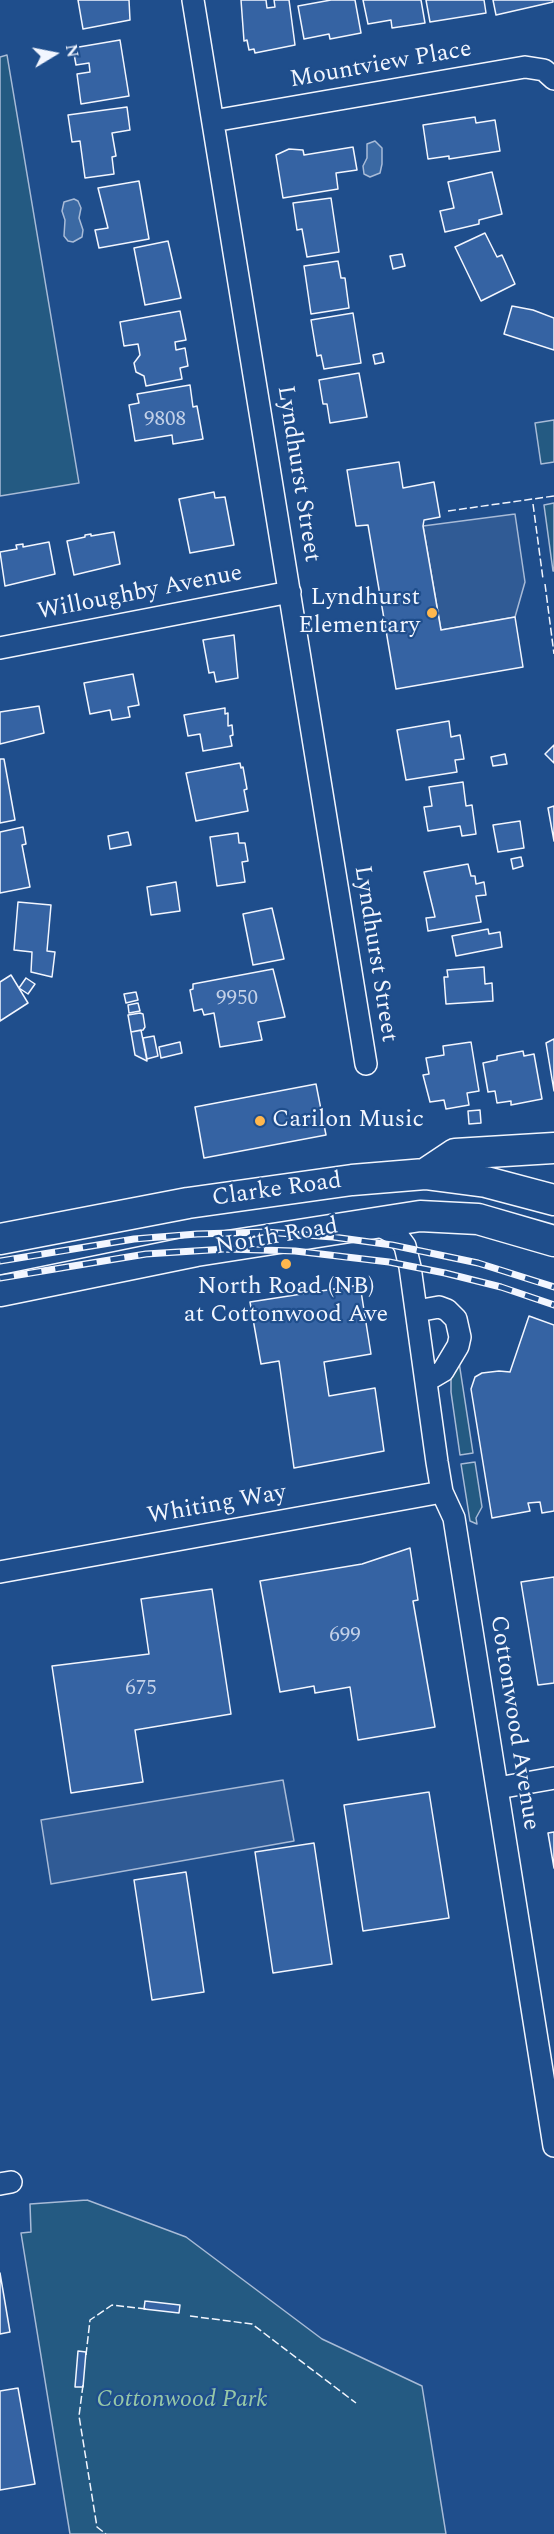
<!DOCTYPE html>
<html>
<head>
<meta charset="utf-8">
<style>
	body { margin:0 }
	#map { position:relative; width:554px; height:2534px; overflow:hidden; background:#1f4e8c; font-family:Spectral,serif }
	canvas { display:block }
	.north { position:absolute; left:24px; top:24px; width:60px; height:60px; -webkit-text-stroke:4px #1f4e8c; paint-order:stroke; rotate:80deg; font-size:16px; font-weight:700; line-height:24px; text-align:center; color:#f2f6ff }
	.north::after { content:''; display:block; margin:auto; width:21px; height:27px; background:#f2f6ff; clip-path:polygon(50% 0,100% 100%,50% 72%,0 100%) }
</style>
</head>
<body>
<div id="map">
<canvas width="554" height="2534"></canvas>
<div class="north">N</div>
</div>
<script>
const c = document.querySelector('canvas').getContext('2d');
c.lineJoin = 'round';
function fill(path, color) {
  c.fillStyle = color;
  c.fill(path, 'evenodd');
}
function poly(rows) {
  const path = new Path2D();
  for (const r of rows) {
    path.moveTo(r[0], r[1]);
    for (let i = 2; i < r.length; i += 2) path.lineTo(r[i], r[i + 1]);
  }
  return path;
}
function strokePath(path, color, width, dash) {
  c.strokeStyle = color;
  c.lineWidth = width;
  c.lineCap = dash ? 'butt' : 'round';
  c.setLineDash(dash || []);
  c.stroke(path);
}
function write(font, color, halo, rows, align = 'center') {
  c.font = font + ' Spectral,serif';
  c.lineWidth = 4.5;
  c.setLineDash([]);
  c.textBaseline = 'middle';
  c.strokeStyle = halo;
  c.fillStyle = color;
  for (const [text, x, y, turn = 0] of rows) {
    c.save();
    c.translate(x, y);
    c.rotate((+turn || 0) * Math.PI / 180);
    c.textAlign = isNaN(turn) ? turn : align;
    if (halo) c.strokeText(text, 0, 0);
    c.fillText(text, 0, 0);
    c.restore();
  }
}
const green = poly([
	[7,55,79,483,0,496,0,57,7,55],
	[554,420,554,462,541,464,535,423,554,420],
	[554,503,554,571,553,571,544,505,554,503],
	[459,1362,473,1453,460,1455,451,1392,451,1375,459,1362],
	[475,1462,482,1507,476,1518,477,1524,470,1521,461,1464,475,1462],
	[87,2200,186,2237,322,2339,422,2386,446,2534,70,2534,21,2233,31,2232,30,2204,87,2200]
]);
const parking = poly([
	[515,514,525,582,515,617,441,630,423,526,515,514],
	[283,1780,294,1841,51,1884,41,1820,283,1780]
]);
const water = poly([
	[375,141,382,148,382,164,380,173,370,177,364,174,363,166,367,158,367,144,375,141],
	[74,199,78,201,81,208,79,218,83,230,82,237,73,242,68,241,64,236,65,220,62,211,64,202,74,199]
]);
const building = poly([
	[78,0,129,0,130,20,83,29,78,0],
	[241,0,266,0,267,8,275,7,274,0,289,0,295,45,255,53,254,49,249,50,247,40,244,41,241,0],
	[331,0,355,0,361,33,330,39,329,34,304,39,298,6,331,0],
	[363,0,421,0,425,23,392,28,391,20,368,24,363,0],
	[426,0,484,0,486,13,430,22,426,0],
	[493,0,553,0,553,2,496,15,493,0],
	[120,40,129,96,81,104,77,74,90,72,89,63,76,65,73,48,120,40],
	[127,107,130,130,112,133,116,156,112,157,114,174,85,178,80,141,72,142,68,115,127,107],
	[475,117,476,123,495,120,500,151,449,159,449,156,428,159,423,125,475,117],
	[353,147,357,170,336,173,338,189,283,198,276,155,289,149,303,150,304,155,353,147],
	[492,172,502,214,479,220,479,224,445,232,440,211,454,208,448,182,492,172],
	[139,181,149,239,99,248,95,230,108,228,98,188,139,181],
	[331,198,339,252,307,257,302,229,297,230,293,203,331,198],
	[485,233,497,257,502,255,515,284,481,301,455,247,485,233],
	[168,241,181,298,145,305,134,248,168,241],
	[402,254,405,266,393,269,390,256,402,254],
	[338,261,341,278,345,278,349,308,311,314,304,266,338,261],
	[512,306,533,310,554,318,554,350,504,334,512,306],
	[180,311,186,340,175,342,176,350,185,348,188,366,180,368,182,379,146,386,144,376,136,372,134,363,140,355,138,344,124,346,120,322,180,311],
	[353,313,361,363,324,369,321,355,317,356,311,320,353,313],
	[382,353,384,362,375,364,373,355,382,353],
	[359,373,367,417,330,423,327,404,323,404,319,380,359,373],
	[190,385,193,407,197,406,203,439,173,444,172,435,135,441,129,405,139,403,137,394,190,385],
	[399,462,403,488,434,482,440,517,424,520,423,526,441,630,515,617,523,667,396,689,368,525,356,526,347,470,399,462],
	[214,492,215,498,225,497,234,545,190,553,179,499,214,492],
	[114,532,120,564,74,575,67,541,85,537,85,535,91,534,91,536,114,532],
	[49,542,55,574,5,586,0,552,17,549,16,545,23,544,23,547,49,542],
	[234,635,238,678,216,682,214,672,209,673,203,640,234,635],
	[133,674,139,705,128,707,130,717,112,720,110,710,90,714,84,683,133,674],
	[39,706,44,733,0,744,0,712,39,706],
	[225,708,225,714,228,713,228,726,232,725,233,735,230,736,232,746,203,751,200,734,188,736,184,715,225,708],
	[449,721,451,737,460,735,464,759,455,760,457,772,406,780,397,730,449,721],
	[554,745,554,763,545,754,554,745],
	[505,754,507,764,493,766,491,757,505,754],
	[0,759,4,759,15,820,0,823,0,759],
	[240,763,241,768,243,767,247,789,244,790,248,811,196,821,186,773,240,763],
	[463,782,466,806,472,805,476,834,462,836,460,826,428,831,424,807,432,806,429,787,463,782],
	[554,806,554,841,548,808,554,806],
	[520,821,524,848,498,852,493,825,520,821],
	[23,827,26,844,22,845,30,887,0,893,0,832,23,827],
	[128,832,131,845,110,849,108,836,128,832],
	[238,833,239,843,245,843,248,861,242,862,245,882,217,886,210,837,238,833],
	[521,857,523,866,513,869,511,859,521,857],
	[468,864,471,876,475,876,476,884,484,882,486,895,476,896,481,922,428,931,426,918,435,917,424,872,468,864],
	[176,882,180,911,151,915,147,887,176,882],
	[18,902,51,905,47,951,55,952,52,977,31,972,32,952,14,950,18,902],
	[272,908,284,959,253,965,243,914,272,908],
	[488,929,489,934,500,932,502,947,456,956,452,936,488,929],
	[484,967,485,984,492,983,493,1001,446,1004,444,977,448,977,447,970,484,967],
	[273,969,285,1017,258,1022,262,1040,220,1047,214,1013,204,1015,202,1009,194,1011,190,990,193,989,193,984,273,969],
	[11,975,28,1003,0,1021,0,982,11,975],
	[26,978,35,984,28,994,19,988,26,978],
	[136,992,138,1000,126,1003,124,994,136,992],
	[138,1003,140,1011,129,1013,128,1005,138,1003],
	[140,1013,143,1014,145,1027,143,1030,131,1032,128,1015,140,1013],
	[141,1030,147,1061,135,1055,131,1032,141,1030],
	[154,1036,158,1056,147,1059,143,1038,154,1036],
	[554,1039,554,1091,546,1043,554,1039],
	[180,1042,182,1053,161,1058,159,1047,180,1042],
	[471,1042,479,1091,467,1093,469,1105,446,1109,444,1100,430,1102,423,1075,429,1074,426,1058,444,1055,443,1046,471,1042],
	[523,1051,524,1056,534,1054,542,1099,511,1105,511,1101,497,1103,495,1091,488,1092,483,1063,497,1060,497,1056,523,1051],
	[316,1084,326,1135,204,1158,195,1107,316,1084],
	[480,1110,481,1123,469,1124,468,1111,480,1110],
	[360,1285,371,1354,324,1362,329,1396,375,1388,384,1451,294,1468,279,1361,261,1364,250,1302,360,1285],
	[529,1316,554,1325,554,1511,542,1513,540,1502,528,1503,530,1511,492,1518,471,1389,475,1377,482,1373,499,1371,510,1372,529,1316],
	[410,1548,418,1600,413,1601,435,1727,358,1740,350,1687,315,1693,314,1686,280,1692,260,1581,362,1564,410,1548],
	[554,1577,554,1683,538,1685,521,1582,554,1577],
	[212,1589,231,1714,135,1730,143,1782,71,1793,52,1666,149,1654,141,1599,212,1589],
	[429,1792,449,1918,363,1931,344,1805,429,1792],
	[554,1832,554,1868,548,1833,554,1832],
	[314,1843,332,1964,273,1973,255,1852,314,1843],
	[186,1872,204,1992,152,2000,134,1880,186,1872],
	[0,2273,10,2332,0,2334,0,2273],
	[145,2301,180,2305,179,2313,144,2309,145,2301],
	[78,2351,86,2352,83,2387,75,2387,78,2351],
	[18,2388,35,2484,0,2490,0,2391,18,2388]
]);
const street = poly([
	[193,0,366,1064],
	[213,121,525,67,544,70,554,79],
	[0,648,290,592],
	[373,1222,397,1235,405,1246,410,1267,437,1462,442,1492,454,1518,457,1537,554,2146],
	[417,1311,439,1307,447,1310,456,1319,460,1337,458,1346,443,1371,426,1381],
	[0,1572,442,1492],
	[498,1788,554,1778],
	[0,2184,11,2182]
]);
const secondary = poly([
	[425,1174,455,1154,554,1148],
	[0,1239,188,1203,352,1180,425,1174,486,1182,554,1200],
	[0,1291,196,1251,420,1216,478,1219,554,1241]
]);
const rail = poly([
	[0,1261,134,1239,197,1234,265,1232,333,1237,392,1245,478,1263,554,1287],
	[0,1278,146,1254,226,1249,295,1251,389,1262,445,1273,501,1287,554,1305]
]);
const fence = poly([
	[533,504,543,579],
	[448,511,554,496],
	[545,584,554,654],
	[190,2316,252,2324,356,2403],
	[86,2355,90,2320,112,2305,146,2309],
	[83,2385,79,2416,97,2527,106,2534]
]);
const markers = [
	[432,613,6,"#ffb74d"],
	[260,1121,6,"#ffb74d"],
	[286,1264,6,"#ffb74d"]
];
const numberNames = [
	["9808",165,421],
	["9950",237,1000],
	["699",345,1637],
	["675",141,1690]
];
const streetNames = [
	["Mountview Place",381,66,-10],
	["Lyndhurst Street",297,474,81],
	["Willoughby Avenue",140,594,-11],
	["Lyndhurst Street",374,954,81],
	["Clarke Road",277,1191,-8],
	["North Road",277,1238,-10],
	["Whiting Way",217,1506,-10],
	["Cottonwood Avenue",513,1723,81]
];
const poiNames = [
	["Lyndhurst",420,599],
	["Elementary",420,627],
	["Carilon Music",272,1121,"left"],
	["North Road (NB)",286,1288,"center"],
	["at Cottonwood Ave",286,1316,"center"]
];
const parkNames = [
	["Cottonwood Park",182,2401]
];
fill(green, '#245a82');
strokePath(green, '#a8bbd7', 1.5);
fill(parking, '#305b95');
strokePath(parking, '#a8bbd7', 1.5);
fill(water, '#3b69a3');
strokePath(water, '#a8bbd7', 1.5);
fill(building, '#3563a3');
strokePath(building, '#f2f6ff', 1.5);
strokePath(street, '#f2f6ff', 24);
strokePath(secondary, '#f2f6ff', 33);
strokePath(street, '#1f4e8c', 21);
strokePath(secondary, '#1f4e8c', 30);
strokePath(rail, '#f2f6ff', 7);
strokePath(rail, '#1f4e8c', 4.5, [14]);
strokePath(fence, '#f2f6ff', 1.5, [8, 3]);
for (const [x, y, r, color] of markers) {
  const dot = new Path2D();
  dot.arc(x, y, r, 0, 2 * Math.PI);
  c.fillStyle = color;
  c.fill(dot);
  strokePath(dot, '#1f4e8c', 2);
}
write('21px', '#c3d1e8', null, numberNames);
write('24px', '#f2f6ff', '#1f4e8c', streetNames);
write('24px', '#f2f6ff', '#1f4e8c', poiNames, 'right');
write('italic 24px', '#97c8a6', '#1f4e8c', parkNames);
</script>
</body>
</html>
